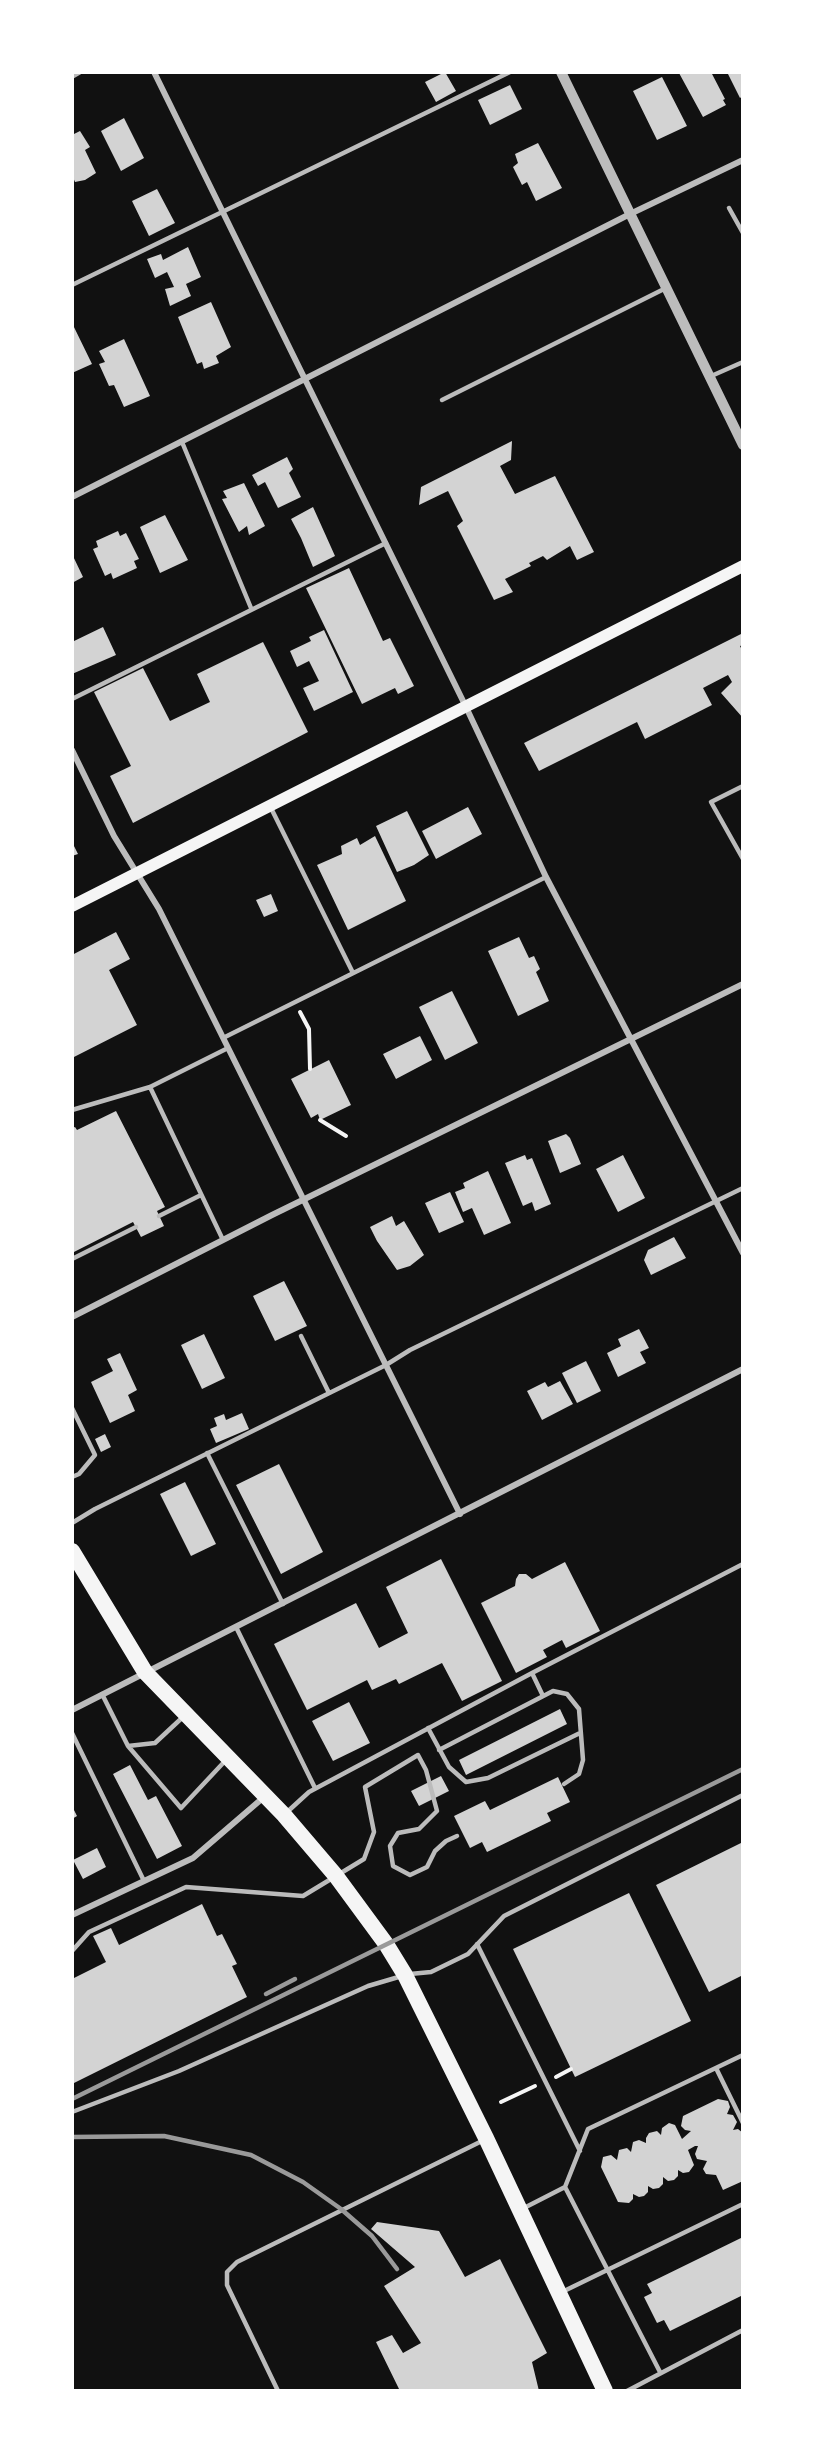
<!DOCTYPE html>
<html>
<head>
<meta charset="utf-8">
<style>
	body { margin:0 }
	#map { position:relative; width:815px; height:2463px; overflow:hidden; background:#111; font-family:Barlow,sans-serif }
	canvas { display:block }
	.frame { position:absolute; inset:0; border:74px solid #fff; pointer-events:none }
</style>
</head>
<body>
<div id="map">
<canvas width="815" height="2463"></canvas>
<div class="frame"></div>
</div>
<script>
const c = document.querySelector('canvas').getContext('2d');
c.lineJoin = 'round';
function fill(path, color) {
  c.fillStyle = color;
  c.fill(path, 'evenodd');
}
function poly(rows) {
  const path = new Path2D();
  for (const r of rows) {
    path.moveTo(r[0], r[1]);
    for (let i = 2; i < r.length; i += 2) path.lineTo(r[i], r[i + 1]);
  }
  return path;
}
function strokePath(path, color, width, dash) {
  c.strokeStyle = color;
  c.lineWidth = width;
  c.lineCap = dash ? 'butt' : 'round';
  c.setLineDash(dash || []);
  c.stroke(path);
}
const building = poly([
	[445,72,456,91,436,102,425,82],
	[682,72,711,72,725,99,723,100,726,105,703,117,679,73],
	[727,72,743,72,743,96,740,98],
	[662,77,687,126,657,140,633,91],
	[510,85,522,109,490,125,478,100],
	[124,118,144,158,121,171,101,131],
	[80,131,90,147,85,150,96,173,85,180,75,182,72,175,72,135],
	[538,143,562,188,536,201,527,182,522,185,513,167,518,163,515,154],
	[157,189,175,223,149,236,132,201],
	[188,247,201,277,186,284,191,296,170,306,165,289,174,287,167,272,155,278,147,259,161,254,163,260],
	[211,302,231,347,216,356,219,363,204,369,202,362,197,364,178,317],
	[72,323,92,364,72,373],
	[124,339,150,396,124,407,114,385,109,386,99,364,105,362,99,351],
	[512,441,511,460,500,466,515,494,555,476,594,552,577,560,570,546,547,560,543,556,529,563,531,566,505,579,513,592,494,600,457,526,463,521,448,491,419,505,421,487],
	[287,457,293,469,289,473,301,497,278,508,265,482,258,486,252,475],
	[244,483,265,526,249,535,247,526,239,532,222,499,227,498,223,491],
	[313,507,335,556,313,567,301,538,291,519],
	[165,515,188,560,160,573,140,527],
	[118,531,120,536,126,533,139,559,134,561,137,568,113,579,111,573,105,576,93,549,98,547,96,541],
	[72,554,83,577,72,583],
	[349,568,383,641,390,638,414,686,398,694,395,688,362,704,306,588],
	[103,627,116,655,72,674,72,642],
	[324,630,353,692,314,711,303,688,319,681,309,661,297,667,290,651,311,641,309,637],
	[743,633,743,645,740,646,743,652,743,718,721,693,732,682,728,675,703,688,712,705,645,739,637,722,539,771,524,743],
	[263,642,308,732,133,823,110,776,131,766,94,692,143,668,170,721,210,702,197,674],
	[468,807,482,834,436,859,422,831],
	[407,811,429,855,414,865,397,872,376,826],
	[375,836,406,901,348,930,317,865,342,854,341,846,357,838,360,845],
	[72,842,78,854,72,856],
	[271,894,278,911,264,917,256,900],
	[116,932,130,959,109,970,137,1025,72,1058,72,955],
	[519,937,529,958,534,956,540,969,536,972,549,1001,518,1016,488,951],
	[452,991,478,1043,445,1060,419,1007],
	[420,1036,432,1060,396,1079,383,1054],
	[329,1060,351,1105,320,1120,318,1114,311,1118,291,1079],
	[116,1111,165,1207,157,1211,164,1226,141,1237,133,1222,72,1253,72,1128,75,1127,77,1130],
	[566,1134,570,1138,581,1164,560,1173,548,1141],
	[525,1155,527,1160,532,1158,551,1204,535,1211,532,1202,523,1206,505,1163],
	[623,1155,645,1198,618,1212,596,1169],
	[488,1171,511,1223,484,1235,472,1208,463,1212,455,1192,465,1188,463,1183],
	[450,1192,464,1222,439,1233,425,1203],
	[392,1216,396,1226,404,1221,424,1255,410,1266,397,1270,377,1241,370,1227],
	[674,1237,686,1258,651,1275,644,1260,648,1250],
	[284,1281,307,1326,275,1341,253,1296],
	[639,1329,649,1348,640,1352,646,1363,618,1377,607,1353,621,1346,618,1339],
	[204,1334,225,1378,202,1389,181,1345],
	[120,1353,137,1390,128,1395,135,1411,110,1423,91,1382,113,1371,107,1359],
	[586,1361,601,1391,577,1403,562,1373],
	[560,1381,573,1404,542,1420,527,1391,545,1382,548,1387],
	[242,1413,249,1429,216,1443,210,1429,217,1426,214,1418,224,1414,226,1420],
	[105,1434,111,1447,101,1452,95,1439],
	[279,1464,323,1552,281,1574,236,1485],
	[185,1482,216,1544,191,1556,160,1494],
	[441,1559,502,1681,462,1701,442,1663,399,1684,396,1679,372,1690,367,1680,307,1710,274,1644,356,1603,379,1648,408,1633,386,1587],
	[565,1562,600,1631,566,1648,562,1640,543,1650,547,1657,516,1673,481,1603,515,1586,516,1579,519,1574,526,1574,532,1579],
	[349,1702,370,1743,333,1761,312,1721],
	[560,1709,567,1724,466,1775,459,1760],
	[130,1765,148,1800,156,1796,182,1846,157,1859,113,1774],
	[441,1776,449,1791,419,1806,411,1791],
	[558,1777,570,1802,547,1813,551,1821,487,1852,482,1842,470,1848,454,1816,485,1801,490,1810],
	[72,1806,77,1816,72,1819],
	[743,1842,743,1975,709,1992,656,1885],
	[97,1848,106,1867,83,1879,73,1860],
	[629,1893,691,2021,575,2077,513,1949],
	[202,1904,217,1936,222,1934,237,1964,232,1966,247,1997,72,2084,72,1979,106,1962,93,1936,111,1928,119,1945],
	[718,2099,728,2101,730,2107,727,2114,733,2115,737,2122,733,2130,738,2129,743,2133,743,2143,741,2145,743,2144,743,2181,723,2190,716,2175,706,2174,703,2169,707,2161,697,2159,695,2154,698,2146,695,2146,688,2150,694,2165,689,2172,683,2173,678,2170,678,2176,674,2180,668,2181,663,2177,663,2184,659,2188,653,2189,648,2186,648,2192,644,2196,639,2197,633,2194,633,2199,629,2203,618,2202,601,2167,603,2157,611,2155,617,2160,619,2150,627,2148,631,2152,633,2142,639,2140,646,2143,646,2138,649,2133,657,2131,661,2135,662,2128,669,2123,675,2125,682,2139,691,2131,685,2130,681,2126,683,2116],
	[377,2222,439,2231,465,2277,500,2259,547,2353,532,2362,539,2391,400,2391,376,2342,392,2335,403,2353,421,2343,384,2286,415,2267,371,2229],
	[743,2237,743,2295,670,2331,664,2320,657,2323,644,2297,652,2293,647,2284]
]);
const path = poly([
	[300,1012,309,1029,310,1069],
	[320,1120,346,1136],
	[556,2077,571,2069],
	[501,2102,535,2086]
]);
const service = poly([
	[729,208,743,233],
	[72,285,510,72],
	[709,377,743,362],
	[442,400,666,288],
	[182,442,251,608],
	[72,699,386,543],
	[743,786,711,802,743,859],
	[270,806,353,973],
	[223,1038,546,877],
	[150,1087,223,1240],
	[72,1110,150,1087,228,1048],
	[159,1216,201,1195],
	[72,1259,136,1227],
	[301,1336,329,1393],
	[72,1408,95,1455,79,1474,72,1477],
	[207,1453,283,1604],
	[72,1523,95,1509,386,1365,410,1350,743,1188],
	[236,1627,315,1788],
	[532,1673,543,1696],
	[102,1694,128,1746,181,1808,225,1761],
	[428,1728,449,1767,466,1782,488,1778,580,1733],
	[72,1733,144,1881],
	[128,1746,155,1743,184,1716],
	[439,1750,553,1691,567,1694,579,1709,583,1760,579,1774,564,1784],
	[286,1813,309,1792,532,1673,743,1564],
	[477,1944,580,2151],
	[72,1951,89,1932,186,1887,303,1896,364,1859,374,1832,365,1787,418,1755,426,1770,437,1811,419,1829,398,1833,390,1846,393,1866,410,1875,427,1867,435,1851,446,1841,457,1836],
	[410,1974,431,1972,468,1954,504,1916,743,1795],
	[716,2068,743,2123],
	[72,2112,179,2071,368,1986,402,1976],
	[565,2187,660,2372],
	[522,2209,565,2187,588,2129,743,2055],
	[562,2292,743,2204],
	[278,2391,227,2285,227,2272,237,2262,484,2140],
	[627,2391,743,2330]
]);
const minor = poly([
	[154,72,466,707,546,877,743,1253],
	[72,76,79,72],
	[72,497,630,214,743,160],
	[72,750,114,836,159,909,460,1514],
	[72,1317,272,1215,743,984],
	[72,1710,743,1369],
	[72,1915,193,1858,264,1797]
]);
const tertiary = poly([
	[561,72,743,445]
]);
const secondary = poly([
	[72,906,743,566]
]);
const trunk = poly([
	[72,1551,145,1672,284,1815,336,1876,386,1944,405,1975,486,2138,605,2391]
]);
const rail = poly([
	[266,1994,295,1979],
	[72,2099,743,1769],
	[72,2137,164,2136,251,2155,303,2182,341,2209,372,2236,397,2269]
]);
fill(building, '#d3d3d3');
strokePath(path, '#f5f5f5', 4);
strokePath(service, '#bcbcbc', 4.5);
strokePath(minor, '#bcbcbc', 6);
strokePath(tertiary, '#bcbcbc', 10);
strokePath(secondary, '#f5f5f5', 12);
strokePath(trunk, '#f5f5f5', 16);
strokePath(rail, '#9a9a9a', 4.5);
</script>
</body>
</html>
